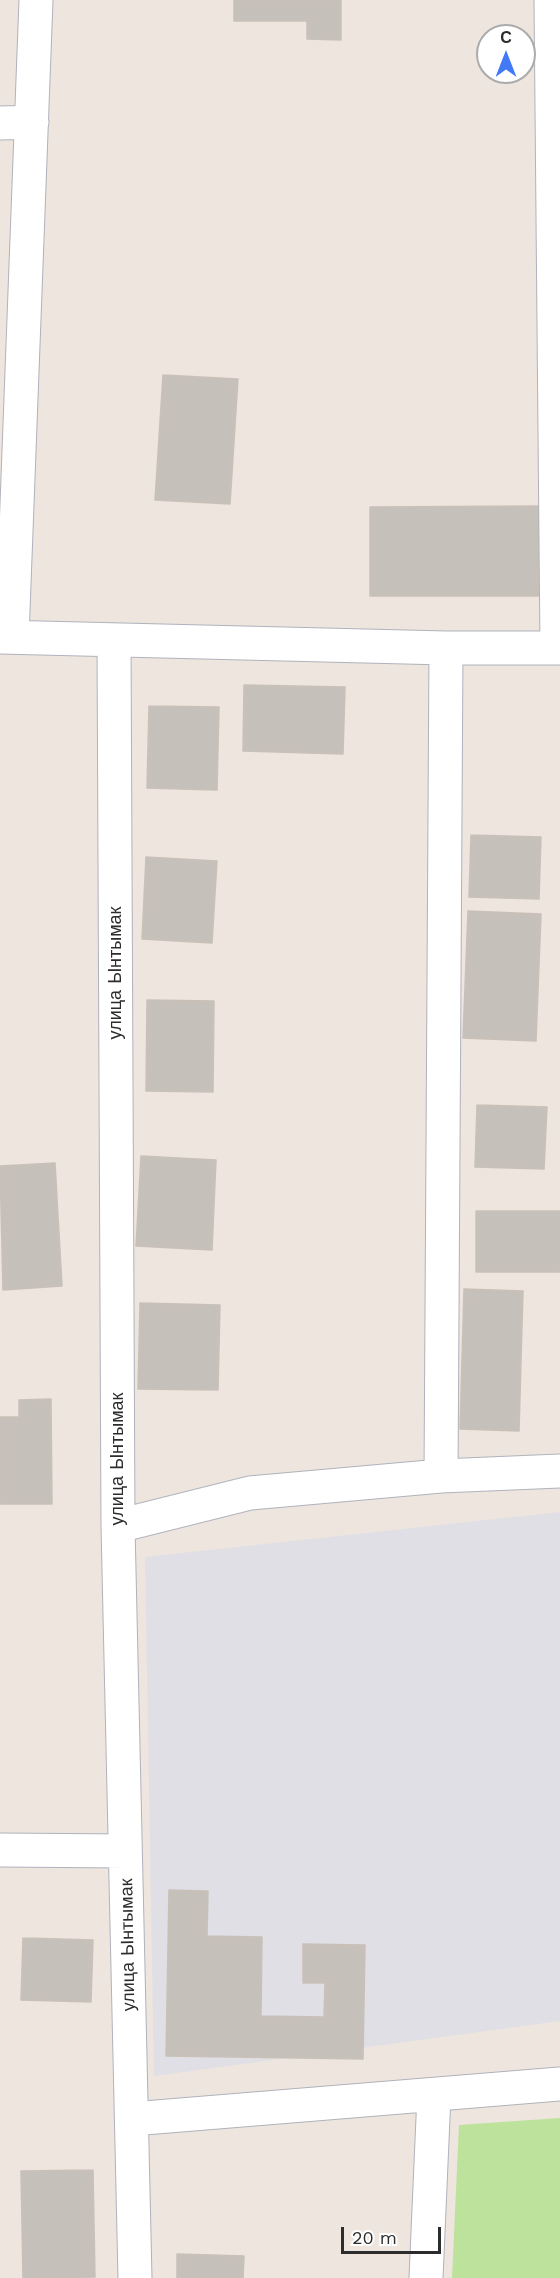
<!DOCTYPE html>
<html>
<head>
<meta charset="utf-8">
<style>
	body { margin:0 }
	#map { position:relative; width:560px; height:2278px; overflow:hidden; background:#ede5de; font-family:"Work Sans",sans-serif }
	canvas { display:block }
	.north { position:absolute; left:476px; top:24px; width:60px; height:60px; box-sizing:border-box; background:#fff; border:2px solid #ababab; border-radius:50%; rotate:0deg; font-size:16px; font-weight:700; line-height:24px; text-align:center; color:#2c2c2c }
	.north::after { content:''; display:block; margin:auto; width:21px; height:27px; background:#4279f6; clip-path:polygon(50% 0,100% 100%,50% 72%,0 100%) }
	.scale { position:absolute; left:341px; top:2227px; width:100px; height:27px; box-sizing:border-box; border:3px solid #2c2c2c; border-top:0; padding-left:8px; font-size:18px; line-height:21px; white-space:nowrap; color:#2c2c2c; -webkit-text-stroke:4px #fff; paint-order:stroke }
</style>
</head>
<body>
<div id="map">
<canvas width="560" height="2278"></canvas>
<div class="north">С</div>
<div class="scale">20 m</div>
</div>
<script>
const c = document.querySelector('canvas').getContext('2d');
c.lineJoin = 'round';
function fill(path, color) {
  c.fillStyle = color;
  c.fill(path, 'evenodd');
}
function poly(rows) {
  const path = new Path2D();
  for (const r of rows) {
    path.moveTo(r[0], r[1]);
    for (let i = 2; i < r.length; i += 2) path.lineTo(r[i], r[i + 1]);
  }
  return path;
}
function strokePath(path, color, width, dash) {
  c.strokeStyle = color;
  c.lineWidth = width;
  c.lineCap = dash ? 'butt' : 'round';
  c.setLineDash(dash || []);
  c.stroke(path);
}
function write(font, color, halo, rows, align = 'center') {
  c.font = font + ' "Work Sans",sans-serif';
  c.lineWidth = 5;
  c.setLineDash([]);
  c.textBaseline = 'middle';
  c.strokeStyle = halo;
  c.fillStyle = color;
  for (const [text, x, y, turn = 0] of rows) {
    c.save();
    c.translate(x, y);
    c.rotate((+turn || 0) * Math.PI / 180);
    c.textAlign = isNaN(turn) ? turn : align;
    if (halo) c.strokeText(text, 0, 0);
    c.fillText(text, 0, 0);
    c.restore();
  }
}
const industrial = poly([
	[560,1512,560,2021,154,2076,145,1557]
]);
const green = poly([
	[560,2118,560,2278,452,2278,459,2125]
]);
const building = poly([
	[234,0,341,0,341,40,307,39,307,21,234,21,234,0],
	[163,375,238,379,230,504,155,500,163,375],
	[539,506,539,596,370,596,370,507,539,506],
	[244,685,345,687,343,754,243,751,244,685],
	[149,706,219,707,217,790,147,788,149,706],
	[471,835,541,837,539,899,469,897,471,835],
	[146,857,217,861,212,943,142,939,146,857],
	[468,911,541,914,536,1041,463,1038,468,911],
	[147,1000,214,1001,213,1092,146,1091,147,1000],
	[477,1105,547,1107,544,1169,475,1167,477,1105],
	[141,1156,216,1160,212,1250,136,1246,141,1156],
	[55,1163,62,1286,3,1290,0,1166,55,1163],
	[476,1211,560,1211,560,1272,476,1272,476,1211],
	[464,1289,523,1291,519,1431,460,1429,464,1289],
	[140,1303,220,1305,218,1390,138,1389,140,1303],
	[51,1399,52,1504,0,1504,0,1417,19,1417,19,1400,51,1399],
	[169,1890,208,1891,207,1936,262,1937,261,2016,324,2017,325,1983,303,1983,303,1944,365,1945,363,2059,166,2056,169,1890],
	[23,1938,93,1940,91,2002,21,2000,23,1938],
	[93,2170,95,2277,23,2278,21,2171,93,2170],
	[177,2254,244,2256,243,2278,177,2278,177,2254]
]);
const minor = poly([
	[551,0,557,648],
	[0,123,32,122],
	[0,637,446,648,560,648],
	[12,637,36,0],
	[114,640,118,1526,135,2278],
	[441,1476,446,648],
	[118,1526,250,1493,441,1476,560,1471],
	[0,1850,125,1851],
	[132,2119,560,2084],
	[426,2278,434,2095]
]);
const streetNames = [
	["улица Ынтымак",116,973,-90],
	["улица Ынтымак",118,1459,-90],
	["улица Ынтымак",128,1945,-91]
];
fill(industrial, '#e0dfe6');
fill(green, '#bce29c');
fill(building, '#c6c0ba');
strokePath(building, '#c9c1b8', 1.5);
strokePath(minor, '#afb3bc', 35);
strokePath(minor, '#fff', 33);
write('18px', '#2c2c2c', '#fff', streetNames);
</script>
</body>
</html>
